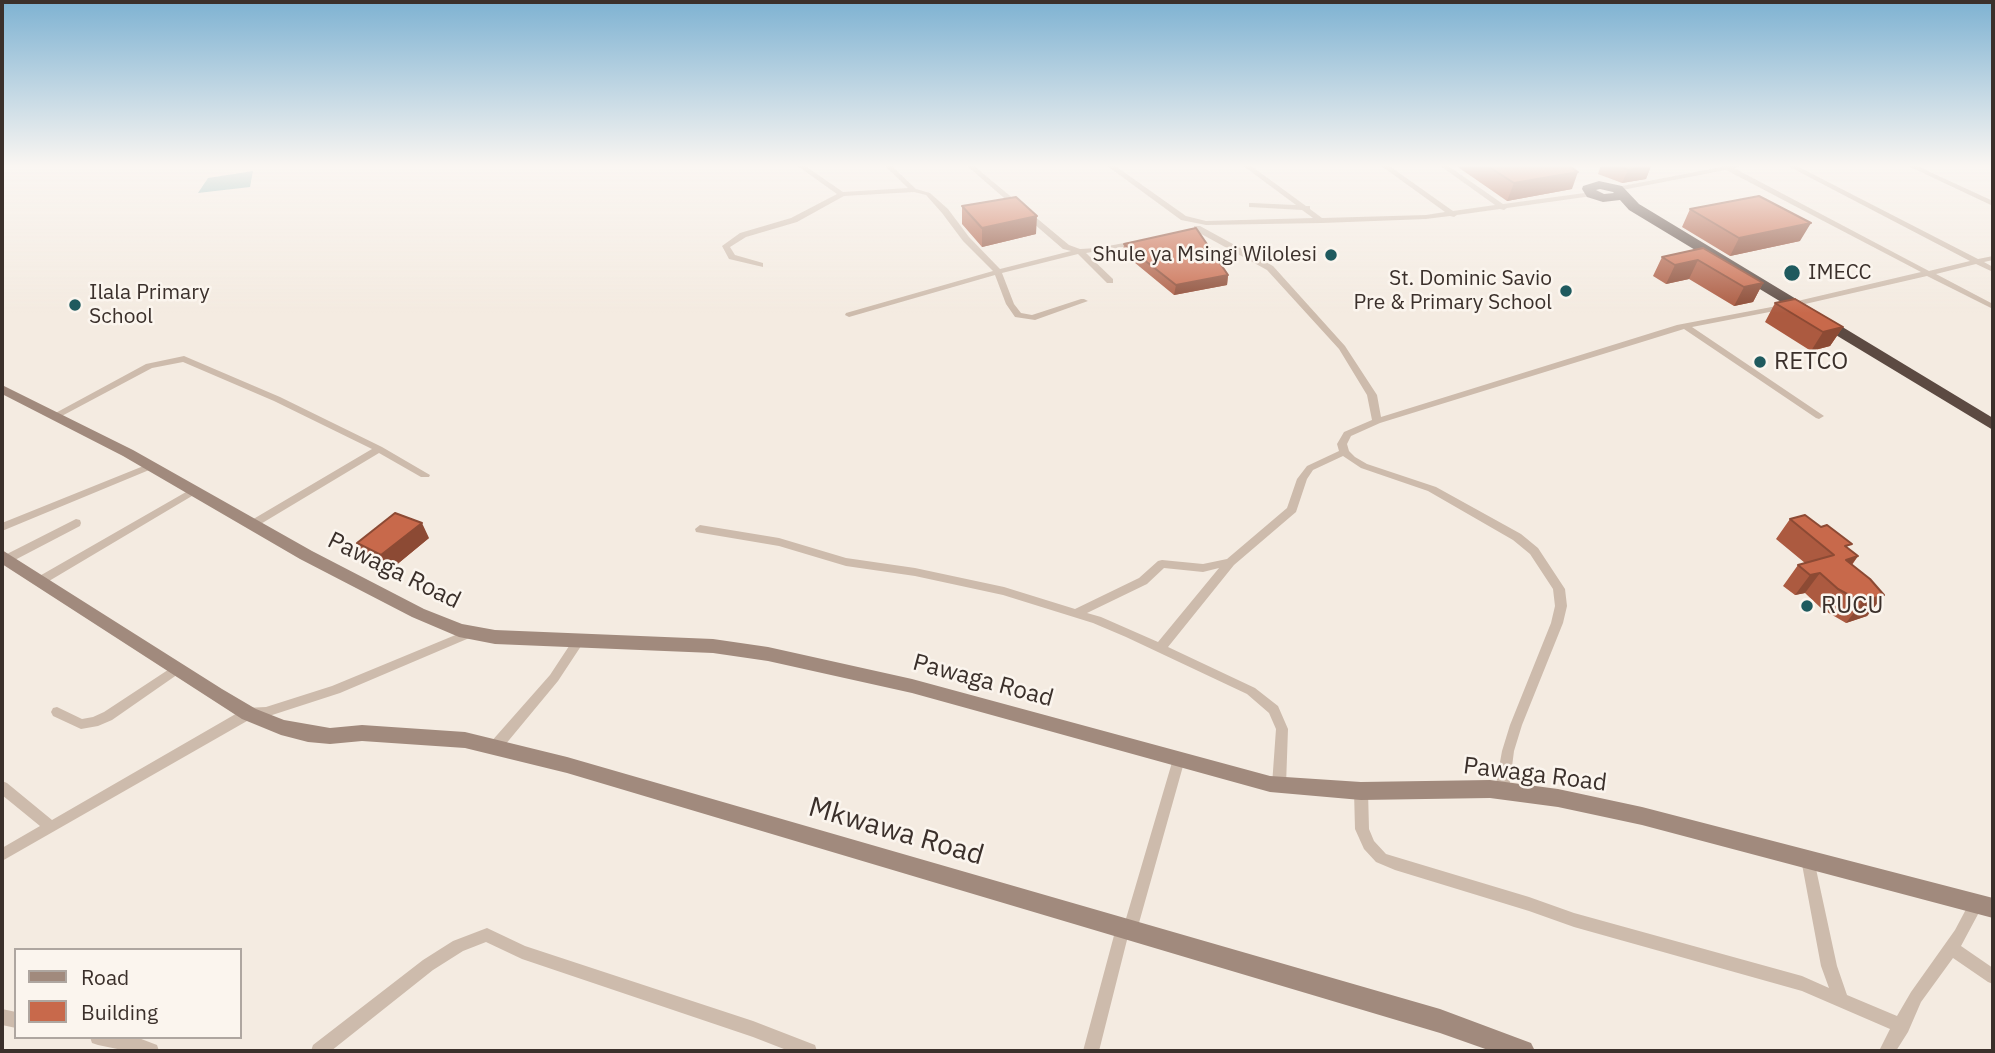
<!DOCTYPE html>
<html>
<head>
<meta charset="utf-8">
<style>
	body { margin:0 }
	#map { position:relative; width:1995px; height:1053px; overflow:hidden; background:#f4ebe1; font-family:"IBM Plex Sans",sans-serif }
	canvas { display:block }
	.frame { position:absolute; inset:0; border:4px solid #3b302b; pointer-events:none }
	.legend { position:absolute; left:14px; top:948px; width:228px; height:91px; box-sizing:border-box; background:#fbf5ee; border:2px solid #aea6a0; margin:0; padding:9px 12px; list-style:none; font-size:21px; color:#3b302b }
	.legend li { display:flex; align-items:center; gap:14px; height:35px }
	.legend b { width:35px; border:2px solid #aea6a0 }
</style>
</head>
<body>
<div id="map">
<canvas width="1995" height="1053"></canvas>
<div class="frame"></div>
<ul class="legend">
<li><b style="height:9px;background:#a18a7d"></b>Road</li>
<li><b style="height:19px;background:#c8694b"></b>Building</li>
</ul>
</div>
<script>
const c = document.querySelector('canvas').getContext('2d');
c.lineJoin = 'round';
function fill(path, color) {
  c.fillStyle = color;
  c.fill(path, 'evenodd');
}
function poly(rows) {
  const path = new Path2D();
  for (const r of rows) {
    path.moveTo(r[0], r[1]);
    for (let i = 2; i < r.length; i += 2) path.lineTo(r[i], r[i + 1]);
  }
  return path;
}
function strokePath(path, color, width, dash) {
  c.strokeStyle = color;
  c.lineWidth = width;
  c.lineCap = dash ? 'butt' : 'round';
  c.setLineDash(dash || []);
  c.stroke(path);
}
function write(font, color, halo, rows, align = 'center') {
  c.font = font + ' "IBM Plex Sans",sans-serif';
  c.lineWidth = 5;
  c.setLineDash([]);
  c.textBaseline = 'middle';
  c.strokeStyle = halo;
  c.fillStyle = color;
  for (const [text, x, y, turn = 0] of rows) {
    c.save();
    c.translate(x, y);
    c.rotate((+turn || 0) * Math.PI / 180);
    c.textAlign = isNaN(turn) ? turn : align;
    if (halo) c.strokeText(text, 0, 0);
    c.fillText(text, 0, 0);
    c.restore();
  }
}
const water = poly([
	[253,171,250,187,198,193,208,178]
]);
const street = poly([
	[796,165,804,165,843,192,908,188,884,165,891,165,916,189,930,193,948,209,969,237,1000,269,1071,251,1063,249,966,165,973,165,1069,245,1080,249,1097,248,1135,241,1139,243,1135,245,1086,253,1113,279,1113,283,1107,283,1078,254,1002,273,1014,304,1021,313,1032,315,1081,299,1084,299,1088,301,1035,320,1015,317,1006,304,995,275,849,317,845,315,846,313,993,271,963,241,942,213,926,195,914,192,844,196,797,222,746,237,730,247,735,255,763,263,763,267,729,259,722,246,740,233,791,218,837,194,796,165],
	[1106,165,1114,165,1186,216,1206,221,1313,218,1302,210,1249,207,1249,203,1252,203,1296,205,1242,165,1250,165,1306,206,1310,206,1310,209,1322,218,1426,215,1445,212,1380,165,1388,165,1453,211,1495,205,1439,165,1447,165,1503,204,1592,192,1596,194,1592,196,1507,208,1504,210,1500,209,1457,215,1454,217,1450,216,1426,219,1322,223,1206,225,1181,220,1106,165],
	[1719,165,1744,165,1734,168,1929,271,1970,261,1786,165,1795,165,1978,259,1993,256,1993,260,1984,262,1993,267,1993,272,1976,264,1936,274,1993,304,1993,309,1927,276,1792,307,1789,307,1789,303,1921,272,1726,170,1617,191,1614,189,1617,187,1721,167,1719,165],
	[1906,165,1915,165,1993,201,1993,206,1906,165],
	[1194,226,1200,226,1273,266,1345,346,1377,395,1381,417,1677,325,1782,305,1786,307,1785,309,1692,327,1824,416,1819,419,1816,418,1684,329,1380,423,1351,436,1347,444,1349,451,1355,457,1367,464,1436,487,1521,534,1538,548,1565,589,1567,606,1563,623,1522,725,1514,751,1509,790,1507,794,1502,796,1497,794,1495,790,1502,751,1510,725,1551,623,1555,606,1553,589,1530,554,1513,540,1428,491,1361,468,1343,456,1313,470,1307,479,1296,512,1234,565,1168,647,1255,688,1278,706,1288,729,1286,785,1284,789,1279,791,1274,789,1272,785,1276,729,1269,713,1247,694,1126,637,1093,623,1003,595,915,576,846,566,779,546,696,532,695,529,700,525,779,538,846,558,915,568,1004,587,1075,609,1139,578,1158,561,1162,560,1203,564,1227,559,1287,508,1297,479,1307,466,1339,451,1337,444,1344,432,1372,420,1367,395,1339,349,1267,270,1194,230,1194,226],
	[1164,568,1203,572,1219,568,1158,642,1101,617,1087,613,1147,584,1164,568],
	[184,356,280,397,382,447,430,475,429,477,421,477,379,453,254,528,249,524,250,521,372,449,274,401,183,362,152,368,58,418,55,419,50,416,146,364,184,356],
	[151,463,156,466,154,468,2,531,2,523,151,463],
	[193,488,198,491,197,493,44,584,36,584,34,581,36,578,193,488],
	[76,519,80,520,81,523,80,526,11,562,7,563,2,559,3,556,76,519],
	[470,629,474,630,476,633,474,636,340,693,266,717,254,717,2,861,2,848,40,826,2,795,2,781,7,783,52,820,246,708,266,707,332,686,470,629],
	[579,636,583,637,585,640,558,681,500,751,495,752,490,751,489,747,490,743,550,675,575,637,579,636],
	[177,664,181,666,183,669,181,672,112,720,98,726,81,729,53,716,51,712,53,708,57,707,82,719,93,717,104,712,177,664],
	[1179,754,1184,755,1185,759,1137,930,1135,935,1128,936,1099,1051,1083,1051,1116,928,1118,923,1125,922,1173,759,1174,755,1179,754],
	[1361,785,1366,787,1368,791,1369,829,1374,841,1386,854,1529,897,1574,913,1802,976,1829,988,1821,966,1801,859,1803,855,1808,853,1813,855,1837,966,1847,995,1897,1016,1911,992,1955,930,1972,898,1977,896,1982,898,1984,903,1961,946,1993,968,1993,984,1988,982,1953,958,1921,1002,1908,1032,1896,1051,1879,1051,1890,1029,1802,991,1574,927,1529,911,1395,870,1376,862,1364,849,1355,829,1354,791,1356,787,1361,785],
	[487,928,525,946,753,1021,815,1045,817,1051,789,1051,753,1037,522,959,486,942,463,951,433,970,331,1051,311,1051,313,1045,423,960,453,941,487,928],
	[2,1009,16,1012,16,1028,2,1025,2,1009],
	[90,1037,136,1037,157,1045,159,1051,127,1051,98,1045,92,1043,90,1037]
]);
const secondary = poly([
	[2,385,133,450,312,551,424,609,462,624,495,630,713,639,768,647,912,679,1270,776,1361,782,1490,780,1558,789,1642,807,1993,898,1993,918,1642,825,1558,807,1490,798,1361,800,1270,792,912,693,768,661,713,653,495,644,459,637,412,617,300,559,123,456,2,394,2,385],
	[2,550,222,689,256,709,284,720,330,728,362,725,465,732,567,757,1440,1009,1531,1043,1535,1051,1491,1051,1440,1033,567,773,465,748,362,741,330,744,308,742,281,735,242,719,2,564,2,550]
]);
const highway = poly([
	[1599,181,1622,186,1639,204,1993,418,1993,430,1629,210,1620,200,1603,202,1587,197,1582,189,1583,186,1599,181],
	[1600,189,1613,192,1614,193,1604,194,1596,190,1600,189]
]);
const wall = poly([
	[1455,165,1568,165,1572,189,1507,201],
	[1601,165,1650,165,1651,166,1646,179,1622,183,1598,174],
	[962,206,1036,234,982,247,962,224],
	[1690,209,1800,241,1730,256,1682,227],
	[1124,244,1228,275,1227,285,1174,295,1123,253],
	[1703,248,1763,283,1753,302,1734,306,1689,279,1666,284,1653,276,1662,257],
	[1775,303,1843,327,1830,346,1811,351,1765,322],
	[1790,519,1849,549,1858,556,1852,565,1884,595,1867,616,1846,623,1822,609,1805,593,1795,595,1783,586,1798,565,1805,563,1776,539],
	[429,538,389,571,366,559,357,543]
]);
const shadedWall = poly([
	[1651,166,1646,179,1622,183,1628,170],
	[1578,172,1572,189,1507,201,1514,183],
	[1037,216,1036,234,982,247,982,228],
	[1811,223,1800,241,1730,256,1739,238],
	[1698,260,1689,279,1666,284,1675,265],
	[1228,275,1227,285,1174,295,1176,285],
	[1763,283,1753,302,1734,306,1744,287],
	[1843,327,1830,346,1811,351,1823,332],
	[422,523,429,538,389,571,381,555],
	[1858,556,1842,577,1846,560],
	[1820,573,1805,593,1795,595,1810,575],
	[1884,595,1867,616,1846,623,1862,602]
]);
const building = poly([
	[1486,165,1568,165,1578,172,1514,183,1486,165],
	[1615,165,1650,165,1651,166,1628,170,1615,165],
	[1759,196,1811,223,1739,238,1690,209,1759,196],
	[1016,197,1037,216,982,228,962,206,1016,197],
	[1196,228,1228,275,1176,285,1124,244,1196,228],
	[1703,248,1763,283,1744,287,1698,260,1675,265,1662,257,1703,248],
	[1795,299,1843,327,1823,332,1775,303,1795,299],
	[395,513,422,523,381,555,357,543,395,513],
	[1805,515,1821,527,1827,525,1852,544,1845,546,1858,556,1846,560,1870,579,1884,595,1862,602,1838,589,1820,573,1810,575,1798,565,1834,555,1790,519,1805,515]
]);
const markers = [
	[1331,255,7,"#1f5a5e"],
	[1792,273,9,"#1f5a5e"],
	[1566,291,7,"#1f5a5e"],
	[75,305,7,"#1f5a5e"],
	[1760,362,7,"#1f5a5e"],
	[1807,606,7,"#1f5a5e"]
];
const farPoinames = [
	["Shule ya Msingi Wilolesi",1317,255],
	["IMECC",1808,273,"left"],
	["St. Dominic Savio",1552,279],
	["Pre & Primary School",1552,303],
	["Ilala Primary",89,293,"left"],
	["School",89,317,"left"]
];
const poiNames = [
	["RETCO",1774,362],
	["RUCU",1821,606]
];
const streetNames = [
	["Pawaga Road",394,571,26],
	["Pawaga Road",983,681,15],
	["Pawaga Road",1535,775,7]
];
const nearStreetnames = [
	["Mkwawa Road",896,832,16]
];
fill(water, '#7fb0b2');
fill(street, '#cdbbac');
fill(secondary, '#a18a7d');
fill(highway, '#5c4a42');
fill(wall, '#ac5a40');
fill(shadedWall, '#8c4a34');
fill(building, '#c8694b');
strokePath(building, '#8c4a34', 2);
const sky = c.createLinearGradient(0, 0, 0, 313);
sky.addColorStop(0, '#7eb2d2');
sky.addColorStop(0.53, '#faf6f2');
sky.addColorStop(1, '#faf6f200');
c.fillStyle = sky;
c.fillRect(0, 0, 1995, 313);
for (const [x, y, r, color] of markers) {
  const dot = new Path2D();
  dot.arc(x, y, r, 0, 2 * Math.PI);
  c.fillStyle = color;
  c.fill(dot);
  strokePath(dot, '#fbf5ee', 2.5);
}
write('21px', '#3b302b', '#fbf5ee', farPoinames, 'right');
write('24px', '#3b302b', '#fbf5ee', poiNames, 'left');
write('24px', '#3b302b', '#fbf5ee', streetNames);
write('28px', '#3b302b', '#fbf5ee', nearStreetnames);
</script>
</body>
</html>
